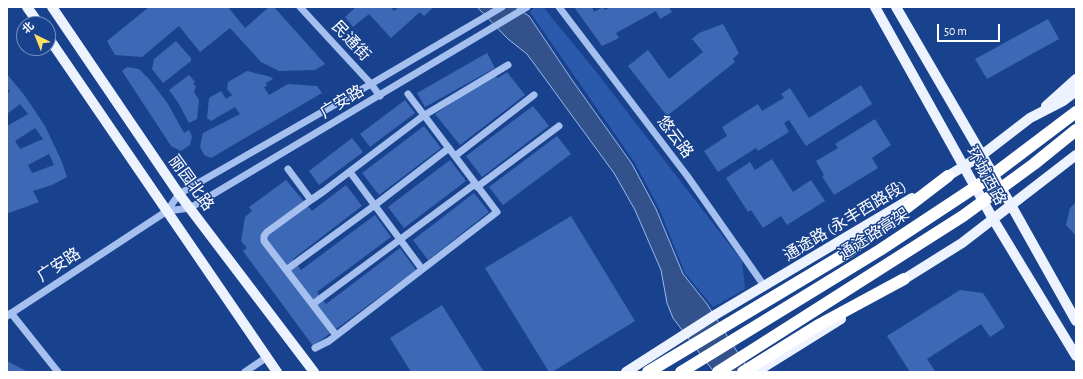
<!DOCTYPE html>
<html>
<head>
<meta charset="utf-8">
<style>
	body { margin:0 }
	#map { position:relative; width:1083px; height:379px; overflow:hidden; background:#19428e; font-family:"Alegreya Sans","Noto Sans SC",sans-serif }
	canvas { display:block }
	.frame { position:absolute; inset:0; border:8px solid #fff; pointer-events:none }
	.north { position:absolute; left:16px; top:16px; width:40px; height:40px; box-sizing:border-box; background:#19428e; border:1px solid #758ebb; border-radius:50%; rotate:317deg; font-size:11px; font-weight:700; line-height:16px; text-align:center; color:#fff }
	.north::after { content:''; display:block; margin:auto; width:14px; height:18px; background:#ffe063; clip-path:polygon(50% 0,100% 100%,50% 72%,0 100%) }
	.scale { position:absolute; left:937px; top:24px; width:63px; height:18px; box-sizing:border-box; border:2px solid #fff; border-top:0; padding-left:5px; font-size:12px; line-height:14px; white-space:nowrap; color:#fff; -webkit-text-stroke:3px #19428e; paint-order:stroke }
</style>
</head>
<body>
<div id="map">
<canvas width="1083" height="379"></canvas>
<div class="frame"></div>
<div class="north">北</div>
<div class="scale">50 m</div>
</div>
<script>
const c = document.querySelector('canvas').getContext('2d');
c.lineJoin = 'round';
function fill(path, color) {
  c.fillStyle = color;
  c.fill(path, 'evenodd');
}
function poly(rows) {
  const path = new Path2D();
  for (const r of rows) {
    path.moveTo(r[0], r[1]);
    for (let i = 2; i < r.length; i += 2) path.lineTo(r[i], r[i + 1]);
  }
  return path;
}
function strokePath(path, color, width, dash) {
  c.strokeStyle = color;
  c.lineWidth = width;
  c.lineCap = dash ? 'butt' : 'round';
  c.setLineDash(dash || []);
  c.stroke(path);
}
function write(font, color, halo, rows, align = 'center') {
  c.font = font + ' "Alegreya Sans","Noto Sans SC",sans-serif';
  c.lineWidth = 3;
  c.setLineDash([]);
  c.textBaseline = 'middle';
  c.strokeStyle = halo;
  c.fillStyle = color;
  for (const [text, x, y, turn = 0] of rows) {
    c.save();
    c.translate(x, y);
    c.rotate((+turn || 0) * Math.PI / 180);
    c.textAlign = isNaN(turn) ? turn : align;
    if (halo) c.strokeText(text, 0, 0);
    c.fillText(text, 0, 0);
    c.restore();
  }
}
const green = poly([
	[534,8,544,8,597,73,742,261,745,289,713,307,685,273,659,208,635,163,530,12]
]);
const water = poly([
	[477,7,515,7,529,16,572,80,632,164,656,209,683,274,707,304,750,372,714,372,673,318,667,303,661,270,635,210,614,173,527,54,508,39,477,7]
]);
const building = poly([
	[149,7,228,7,245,28,269,7,274,7,325,64,315,70,279,71,261,62,230,28,200,52,179,26,142,57,115,55,107,41],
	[356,7,391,7,394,11,399,7,434,7,424,16,420,12,391,38,369,14,353,27,345,17],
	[574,7,592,7,594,12,603,7,605,10,610,7,669,7,672,12,660,19,656,11,616,33,619,38,602,46],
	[1048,19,1059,39,987,79,975,59],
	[723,24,739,53,733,59,735,62,667,116,628,66,648,50,669,79,703,52,692,39,699,33],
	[176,41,191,58,191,61,163,83,152,69,154,59],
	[487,53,495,68,425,107,417,93],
	[127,67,139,69,150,80,168,104,184,133,189,130,192,136,190,145,181,151,171,146,122,71],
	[247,71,271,77,273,79,266,83,267,86,264,87,269,95,288,84,317,86,322,93,211,158,204,155,200,147,203,133,240,114,235,107,211,121,207,118,209,98,221,91,226,99,232,95,227,89,228,82],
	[507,72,525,95,460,145,435,114,495,75,498,78],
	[7,74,25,96,45,126,62,162,67,177,52,185,33,191,39,202,9,213,7,211,7,126,28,114,20,104,7,114,7,94,10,91,7,88],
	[35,128,43,139,20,149,15,141],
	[49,154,54,165,32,173,28,165],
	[189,75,195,82,193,84,196,86,194,92,199,100,197,119,189,123,179,104,169,90],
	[861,85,872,104,806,146,789,120,784,123,789,132,758,151,756,148,718,172,704,151,727,136,722,127,758,104,762,111,784,98,781,94,790,88,809,118],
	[405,100,415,113,370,147,360,134],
	[533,106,549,126,482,177,466,156],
	[875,119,891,145,872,158,878,168,834,195,822,176,824,175,816,161,838,148,835,144],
	[424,126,441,148,379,195,362,173],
	[557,136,571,154,503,205,489,187],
	[352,138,363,152,319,185,309,171],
	[772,159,793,192,811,180,825,201,787,225,781,216,763,228,751,210,748,212,726,178,750,162,755,170],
	[450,160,466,181,404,228,388,207],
	[286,180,312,211,346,185,362,206,293,259,301,270,375,215,391,237,317,292,326,304,400,248,416,270,313,346,243,251,247,248,241,241,245,217,252,211,249,207],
	[474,193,489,212,428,260,413,240],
	[1076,202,1076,236,1066,225,1070,208],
	[571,216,635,321,552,372,549,372,485,268],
	[960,290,983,293,1005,327,990,337,981,324,927,359,935,371,910,372,887,336],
	[442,305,484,372,411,372,390,338],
	[7,361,28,372,8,372,7,371]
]);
const minor = poly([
	[300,7,371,84,380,96],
	[559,7,688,177,765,287],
	[455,156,534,95],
	[288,169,311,200,324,191,423,116,508,65],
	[350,172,422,269],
	[477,187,559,126],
	[311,200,267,232,264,236,264,241,336,335],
	[167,211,190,208,527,7],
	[286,270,375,205,449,148],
	[313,304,475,184],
	[11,313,58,372],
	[7,316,167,211,179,194,371,84,502,7],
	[315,348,329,341,497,212,408,94],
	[245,372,267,357]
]);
const major = poly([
	[27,7,39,24],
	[52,7,179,194,314,372],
	[875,7,993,219,1076,356],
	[896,7,1011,205,1076,321],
	[48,37,277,372],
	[1046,106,1076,79],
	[943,179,982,155,1030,118,1063,101,1076,91],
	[898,283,962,243,1076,155],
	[626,372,715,315,912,198],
	[756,372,841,319]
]);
const highway = poly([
	[648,372,850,251,948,176],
	[743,372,817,326,904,279]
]);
const highwayBridge = poly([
	[681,372,880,250,986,180,1076,112],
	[718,372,963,216,1034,164,1076,130]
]);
const streetNames = [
	["民通街",351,41,47],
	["广安路",342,102,-31],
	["悠云路",675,137,53],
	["环城西路",986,176,61],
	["丽园北路",191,183,54],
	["通途路 (永丰西路段)",845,221,-31],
	["通途路高架",874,234,-33],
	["广安路",59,265,-33]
];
fill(green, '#2b5aad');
fill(water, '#33518a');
strokePath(water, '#98b9f1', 1);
fill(building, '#3d68b5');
strokePath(minor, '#a5c0ef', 7);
strokePath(major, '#edf2ff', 10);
strokePath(highway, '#fff', 12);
strokePath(highwayBridge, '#fff', 12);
write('16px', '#fff', '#19428e', streetNames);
</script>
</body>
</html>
